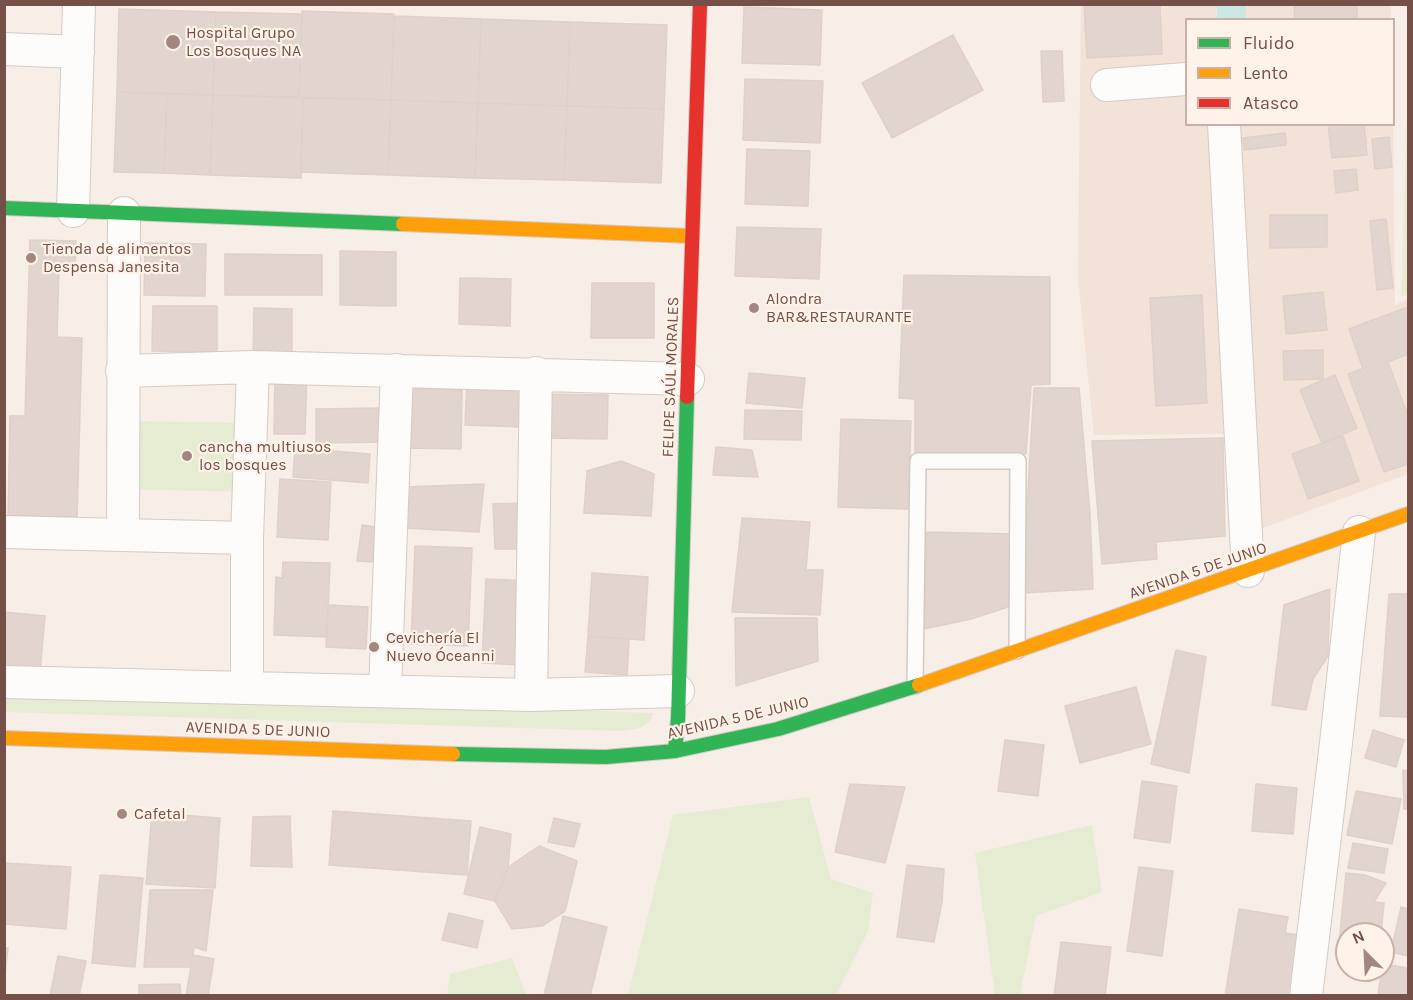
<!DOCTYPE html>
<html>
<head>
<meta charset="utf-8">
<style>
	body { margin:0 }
	#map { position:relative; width:1413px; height:1000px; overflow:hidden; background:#f6eee7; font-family:Karla,sans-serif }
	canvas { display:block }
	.frame { position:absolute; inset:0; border:6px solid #745048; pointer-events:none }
	.legend { position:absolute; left:1185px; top:18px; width:210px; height:108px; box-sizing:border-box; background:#fff2e8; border:2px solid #c7b1a8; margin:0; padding:8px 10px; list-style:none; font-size:18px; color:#745048 }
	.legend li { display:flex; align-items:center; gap:12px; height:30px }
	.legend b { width:30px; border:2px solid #c7b1a8 }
	.north { position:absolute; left:1335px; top:922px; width:60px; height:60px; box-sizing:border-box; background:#fff2e8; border:2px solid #c7b1a8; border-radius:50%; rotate:336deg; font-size:16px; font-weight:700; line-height:24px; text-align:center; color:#745048 }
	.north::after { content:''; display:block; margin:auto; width:21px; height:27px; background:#a28780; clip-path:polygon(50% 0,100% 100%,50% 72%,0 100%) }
</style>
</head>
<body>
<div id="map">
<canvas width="1413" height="1000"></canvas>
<div class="frame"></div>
<ul class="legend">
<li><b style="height:8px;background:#30b455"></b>Fluido</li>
<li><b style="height:8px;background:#ff9f0a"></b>Lento</li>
<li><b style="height:8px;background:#e5322d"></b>Atasco</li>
</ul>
<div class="north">N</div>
</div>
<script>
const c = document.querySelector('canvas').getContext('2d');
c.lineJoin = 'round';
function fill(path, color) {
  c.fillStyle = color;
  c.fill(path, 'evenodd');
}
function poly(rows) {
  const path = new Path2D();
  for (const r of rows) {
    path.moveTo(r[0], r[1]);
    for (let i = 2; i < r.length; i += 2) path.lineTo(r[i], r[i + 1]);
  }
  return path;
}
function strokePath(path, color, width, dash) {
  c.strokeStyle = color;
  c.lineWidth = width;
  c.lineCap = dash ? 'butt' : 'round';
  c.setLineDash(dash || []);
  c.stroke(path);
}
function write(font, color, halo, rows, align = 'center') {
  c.font = font + ' Karla,sans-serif';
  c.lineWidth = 4.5;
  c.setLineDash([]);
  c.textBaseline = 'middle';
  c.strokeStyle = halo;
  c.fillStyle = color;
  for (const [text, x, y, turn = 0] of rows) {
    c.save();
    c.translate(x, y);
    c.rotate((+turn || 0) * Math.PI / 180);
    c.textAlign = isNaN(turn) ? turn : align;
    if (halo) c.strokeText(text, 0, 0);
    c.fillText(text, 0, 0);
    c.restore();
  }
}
const residential = poly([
	[1081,5,1391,5,1391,19,1186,20,1186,124,1393,125,1395,305,1408,299,1408,474,1231,540,1225,434,1094,435,1078,278]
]);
const green = poly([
	[1408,89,1408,294,1401,297],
	[124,421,251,423,249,492,124,489],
	[5,694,653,713,650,721,640,728,620,731,5,712],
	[809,797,831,879,873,893,868,931,836,995,628,995,673,815],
	[1092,825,1102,892,1036,916,1020,995,995,995,975,853],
	[512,958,526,995,447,995,450,974]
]);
const water = poly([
	[1217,5,1246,5,1246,19,1217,19]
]);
const building = poly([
	[1084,4,1160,4,1162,54,1087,58,1084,4],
	[1294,4,1357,4,1357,20,1295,20,1294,4],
	[744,7,822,10,820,65,742,63,744,7],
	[119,9,216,12,213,95,117,92,119,9],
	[302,11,394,14,391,100,299,97,302,11],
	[216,12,302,14,299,97,213,95,216,12],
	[394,16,481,19,478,103,391,100,394,16],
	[481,19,570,22,567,106,478,103,481,19],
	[570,22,667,25,664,109,567,106,570,22],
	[953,35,983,90,892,138,862,83,953,35],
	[1041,51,1062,51,1064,101,1043,102,1041,51],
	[745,79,823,81,820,143,743,140,745,79],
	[117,92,167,94,164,173,114,172,117,92],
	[167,94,213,95,210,175,164,173,167,94],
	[213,95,303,98,301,178,210,175,213,95],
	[303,98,391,100,388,175,301,172,303,98],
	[391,100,478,103,475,178,388,175,391,100],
	[478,103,567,106,564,180,475,178,478,103],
	[567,106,664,109,661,183,564,180,567,106],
	[1328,124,1364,124,1367,155,1332,158,1328,124],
	[1285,133,1286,145,1244,150,1243,138,1285,133],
	[1389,137,1392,167,1375,169,1372,139,1389,137],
	[747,149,810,151,808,206,745,204,747,149],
	[1356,169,1358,190,1336,193,1334,171,1356,169],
	[1270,215,1327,215,1327,247,1270,248,1270,215],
	[1386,219,1393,288,1377,290,1370,221,1386,219],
	[737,227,821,229,819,279,735,276,737,227],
	[30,240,76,241,75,267,59,267,57,337,82,338,77,517,8,515,10,416,25,416,30,240],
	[145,243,206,244,205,296,144,295,145,243],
	[340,251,396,252,396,306,340,305,340,251],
	[225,254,322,255,322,295,225,295,225,254],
	[904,275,1050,277,1050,384,1031,385,1026,454,915,453,915,399,899,398,904,275],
	[460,278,511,279,510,326,459,324,460,278],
	[592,283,654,283,654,338,591,338,592,283],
	[1323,292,1327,330,1286,334,1283,296,1323,292],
	[1202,295,1207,403,1156,406,1150,298,1202,295],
	[153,306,217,306,217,352,152,351,153,306],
	[1408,307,1408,354,1388,362,1408,416,1408,464,1384,472,1348,374,1363,369,1349,329,1408,307],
	[254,308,292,309,292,358,253,358,254,308],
	[1323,350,1323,379,1284,380,1283,351,1323,350],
	[275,370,307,371,305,434,274,434,275,370],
	[749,373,805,378,802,408,746,403,749,373],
	[1335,375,1357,428,1322,443,1300,390,1335,375],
	[467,380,525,382,523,427,465,425,467,380],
	[1034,388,1079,388,1090,514,1093,589,1022,593,1034,388],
	[410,389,462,390,461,449,408,448,410,389],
	[543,394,608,395,607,439,542,438,543,394],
	[387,408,387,442,316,443,316,409,387,408],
	[745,410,802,411,801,440,744,439,745,410],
	[841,419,911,421,908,509,838,507,841,419],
	[1343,436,1359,481,1308,499,1292,454,1343,436],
	[1223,438,1225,536,1156,542,1157,559,1102,564,1092,441,1223,438],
	[716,447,752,450,758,477,713,475,716,447],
	[295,448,370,454,368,483,293,477,295,448],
	[621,461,654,474,651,516,584,513,587,471,621,461],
	[280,479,331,482,328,540,277,537,280,479],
	[484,484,479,532,404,528,406,487,484,484],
	[518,503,520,549,495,549,493,504,518,503],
	[742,518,810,522,806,570,823,570,820,615,732,612,742,518],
	[362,525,376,527,372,562,357,561,362,525],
	[927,532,1013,534,1014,605,971,619,924,629,927,532],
	[415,546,472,548,468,646,411,644,415,546],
	[283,562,330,563,327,637,274,635,276,577,282,578,283,562],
	[592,573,648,577,644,640,588,636,592,573],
	[486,579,527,581,523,665,482,663,486,579],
	[1330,589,1328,656,1313,679,1306,710,1272,705,1284,605,1330,589],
	[1389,594,1408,594,1408,717,1380,716,1389,594],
	[328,605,368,607,366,649,326,647,328,605],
	[4,612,45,616,40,672,4,669,4,612],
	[735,618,817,618,818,661,736,686,735,618],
	[588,636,629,639,627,675,585,672,588,636],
	[1176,650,1206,657,1189,773,1151,764,1176,650],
	[1136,687,1151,744,1080,763,1065,706,1136,687],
	[1373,730,1404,740,1396,767,1365,758,1373,730],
	[1005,740,1044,745,1038,796,998,791,1005,740],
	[1403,770,1408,771,1408,809,1404,809,1403,770],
	[1142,781,1177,786,1170,843,1134,838,1142,781],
	[850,784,905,787,885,863,835,852,850,784],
	[1256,784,1297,788,1293,834,1252,831,1256,784],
	[1356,791,1401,799,1392,844,1347,835,1356,791],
	[333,811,471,821,467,875,329,865,333,811],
	[152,813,220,818,215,888,146,884,152,813],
	[290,816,292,867,251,866,253,817,290,816],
	[554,818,580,824,574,847,548,842,554,818],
	[480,827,511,834,508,867,495,901,464,894,480,827],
	[1353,843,1388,849,1384,873,1348,868,1353,843],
	[539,846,577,861,565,911,542,926,512,929,495,901,508,867,539,846],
	[4,863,71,867,66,929,4,924,4,863],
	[907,865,944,869,942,902,934,942,897,937,907,865],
	[1139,867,1173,871,1162,956,1127,951,1139,867],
	[1346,873,1365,875,1386,883,1374,902,1384,903,1381,934,1347,934,1347,946,1339,944,1346,873],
	[100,875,143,878,135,967,92,963,100,875],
	[150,890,213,890,206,951,194,947,191,967,144,967,150,890],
	[1401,907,1408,909,1408,956,1391,952,1401,907],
	[1239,909,1288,917,1285,933,1305,936,1295,996,1225,996,1239,909],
	[449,913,483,921,477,948,442,940,449,913],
	[563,916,607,927,590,996,544,996,563,916],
	[1061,942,1111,947,1105,996,1054,996,1061,942],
	[4,948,8,948,4,984,4,948],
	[193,955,214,959,208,996,186,996,193,955],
	[58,956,86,961,79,996,50,996,58,956],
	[1383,964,1408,968,1408,996,1378,994,1383,964],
	[180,984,181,996,139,996,139,985,180,984]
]);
const lane = poly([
	[915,686,918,461,1018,461,1017,651]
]);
const street = poly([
	[4,49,78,52],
	[1107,85,1186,79],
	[1224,124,1248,571],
	[73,211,79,4],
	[122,371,253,367,688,379],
	[4,532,123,535,124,213],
	[123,535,247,538,247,687],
	[247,538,253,367],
	[4,682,531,695,678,691],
	[385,691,397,370],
	[531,695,536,373],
	[1306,996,1336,743,1359,532]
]);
const fast = poly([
	[4,208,403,224],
	[675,751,678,719,687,397],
	[453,754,606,757,675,751,778,729,919,685]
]);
const slow = poly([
	[403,224,691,236],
	[919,685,1408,514],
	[4,738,453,754]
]);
const jam = poly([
	[687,397,700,4]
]);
const markers = [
	[173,42,8,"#a28780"],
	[31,258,6,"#a28780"],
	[754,308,6,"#a28780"],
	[187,456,6,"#a28780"],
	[374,647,6,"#a28780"],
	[122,814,6,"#a28780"]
];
const poiNames = [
	["Hospital Grupo",186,33],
	["Los Bosques NA",186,51],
	["Tienda de alimentos",43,249],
	["Despensa Janesita",43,267],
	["Alondra",766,299],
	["BAR&RESTAURANTE",766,317],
	["cancha multiusos",199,447],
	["los bosques",199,465],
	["Cevichería El",386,638],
	["Nuevo Óceanni",386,656],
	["Cafetal",134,814]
];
const streetNames = [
	["FELIPE SAÚL MORALES",671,377,-88],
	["AVENIDA 5 DE JUNIO",1198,571,-19],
	["AVENIDA 5 DE JUNIO",738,718,-13],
	["AVENIDA 5 DE JUNIO",258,730,2]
];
fill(residential, '#f2e2d7');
fill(green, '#e6ecd2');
fill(water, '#c9e8e6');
fill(building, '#e2d5cf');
strokePath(building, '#dfd0c9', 1.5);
strokePath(lane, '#d4cac5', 18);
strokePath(street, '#d4cac5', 34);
strokePath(fast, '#d5c9c4', 16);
strokePath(slow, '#d5c9c4', 16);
strokePath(jam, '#d5c9c4', 16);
strokePath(lane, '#fefcfb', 15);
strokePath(street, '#fefcfb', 32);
strokePath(fast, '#30b455', 14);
strokePath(slow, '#ff9f0a', 14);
strokePath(jam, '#e5322d', 14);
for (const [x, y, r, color] of markers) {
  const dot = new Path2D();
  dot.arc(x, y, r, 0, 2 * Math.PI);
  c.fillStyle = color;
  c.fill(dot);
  strokePath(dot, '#fff2e8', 2);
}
write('16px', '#745048', '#fff2e8', poiNames, 'left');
write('16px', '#745048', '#fff2e8', streetNames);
</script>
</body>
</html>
